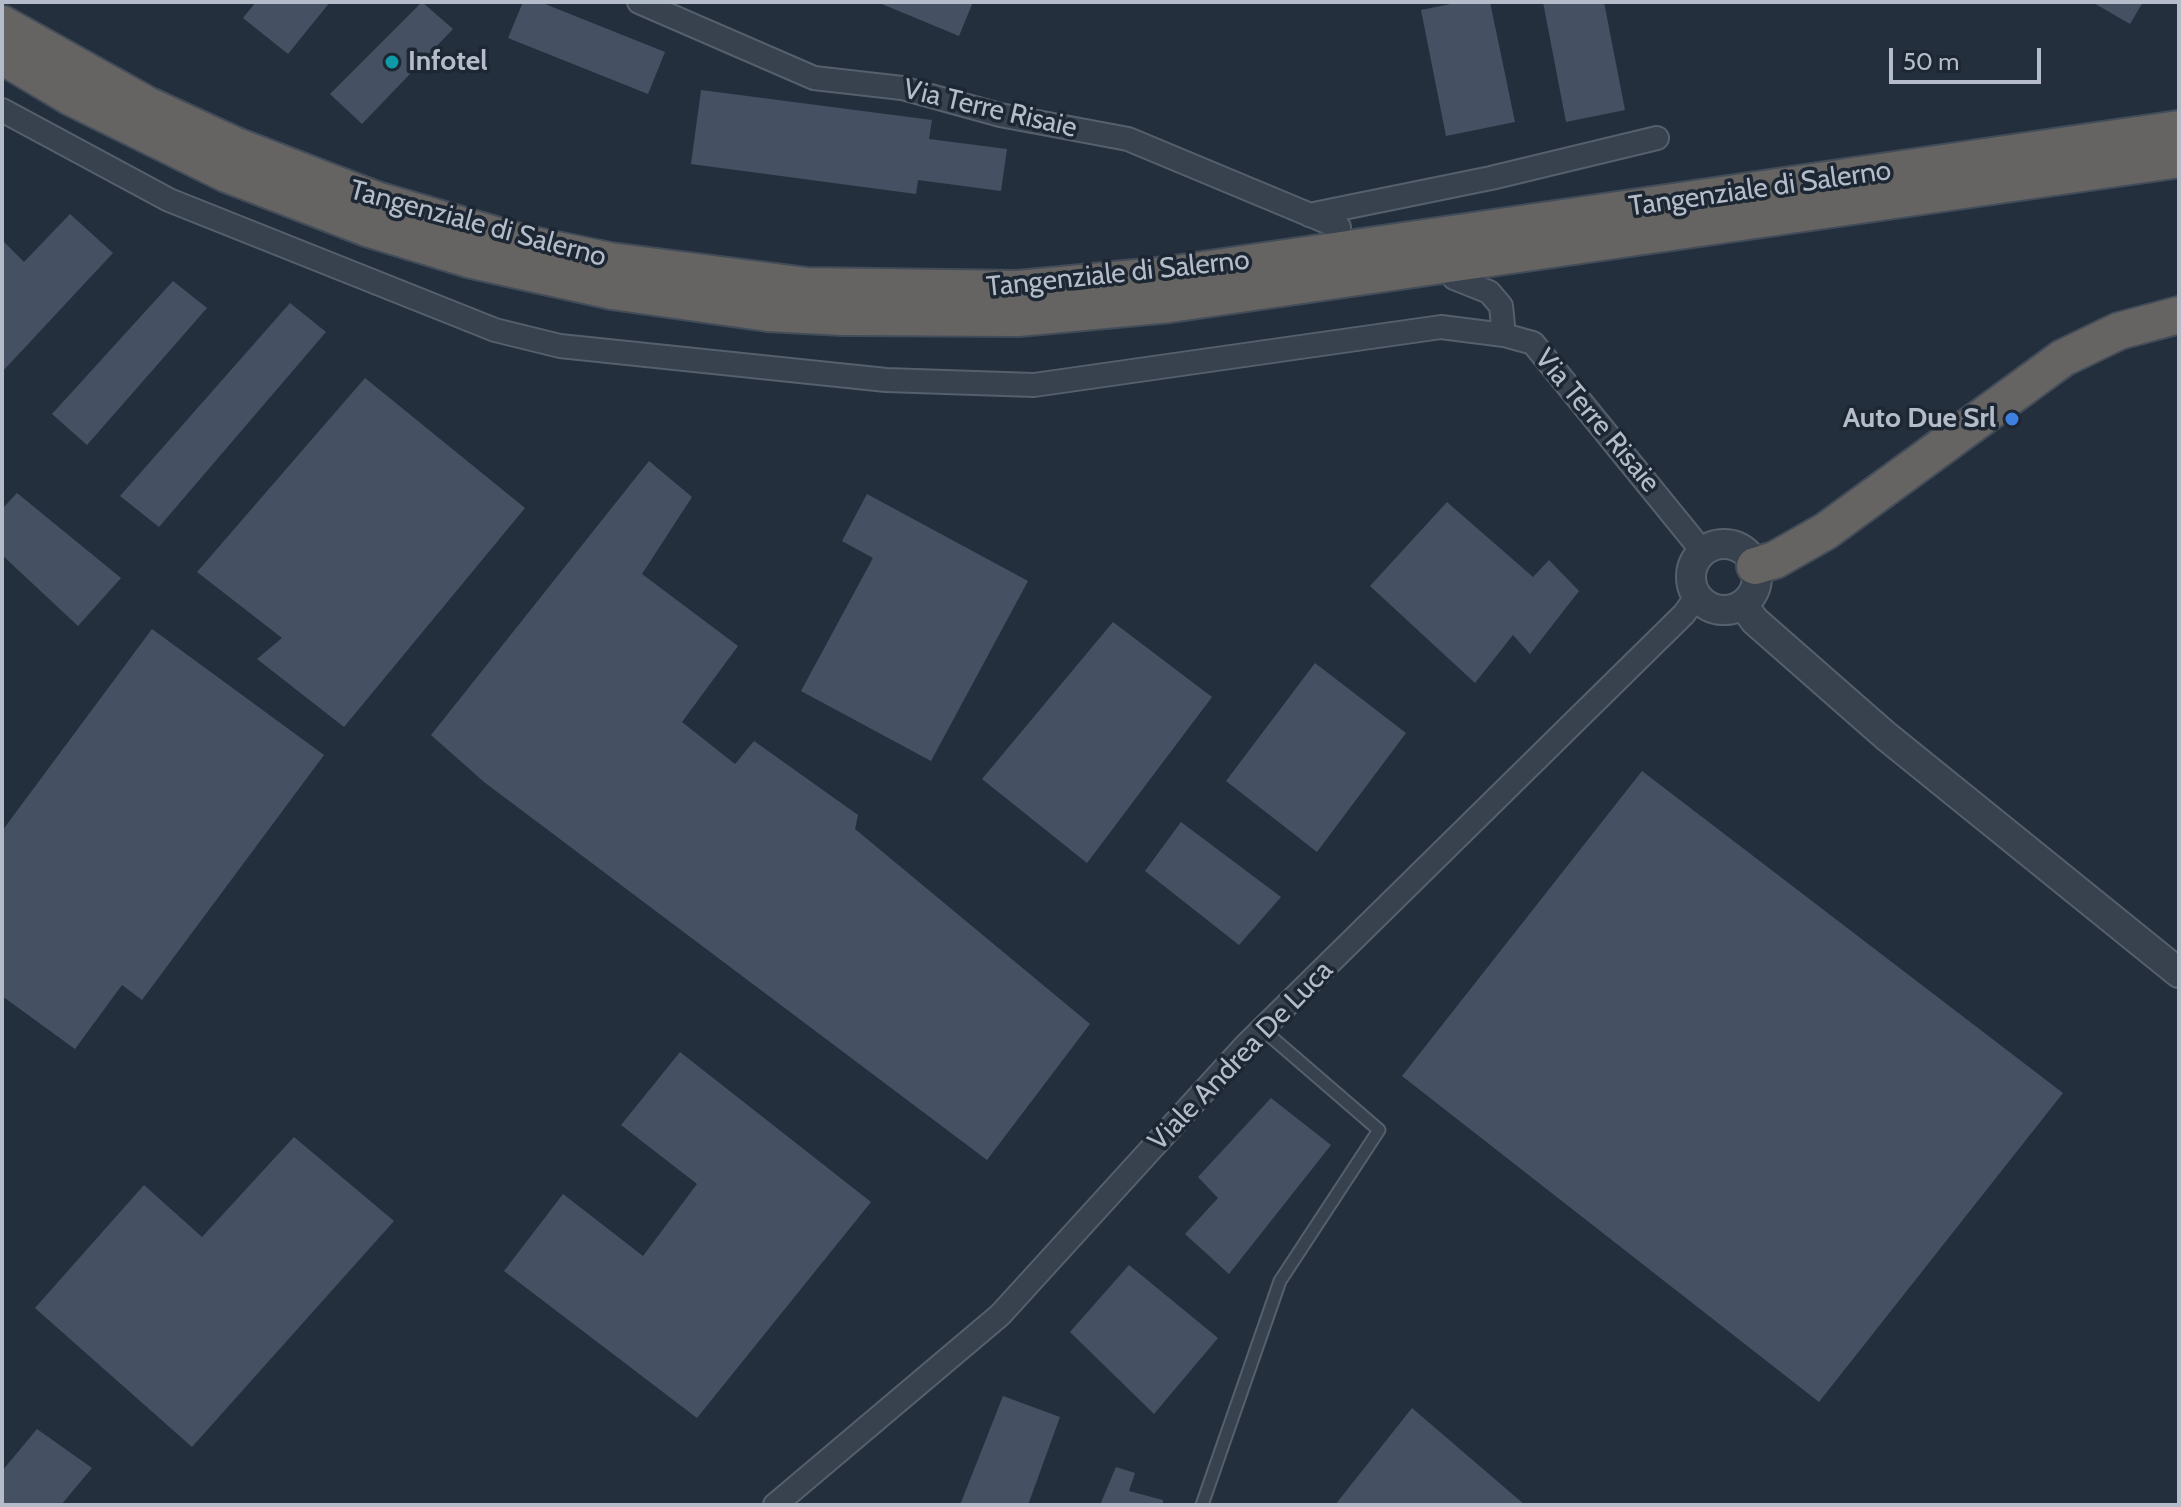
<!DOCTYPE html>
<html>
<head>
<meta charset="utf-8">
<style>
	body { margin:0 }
	#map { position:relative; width:2181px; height:1507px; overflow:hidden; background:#242f3e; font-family:Cabin,sans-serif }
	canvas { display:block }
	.frame { position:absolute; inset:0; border:4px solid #b4bcc9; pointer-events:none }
	.scale { position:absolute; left:1889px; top:48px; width:152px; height:36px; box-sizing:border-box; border:4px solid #b4bcc9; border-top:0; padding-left:10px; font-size:24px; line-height:28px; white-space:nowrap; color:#b4bcc9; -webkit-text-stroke:6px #1d2633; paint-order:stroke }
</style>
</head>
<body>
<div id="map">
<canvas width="2181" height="1507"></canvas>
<div class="frame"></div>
<div class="scale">50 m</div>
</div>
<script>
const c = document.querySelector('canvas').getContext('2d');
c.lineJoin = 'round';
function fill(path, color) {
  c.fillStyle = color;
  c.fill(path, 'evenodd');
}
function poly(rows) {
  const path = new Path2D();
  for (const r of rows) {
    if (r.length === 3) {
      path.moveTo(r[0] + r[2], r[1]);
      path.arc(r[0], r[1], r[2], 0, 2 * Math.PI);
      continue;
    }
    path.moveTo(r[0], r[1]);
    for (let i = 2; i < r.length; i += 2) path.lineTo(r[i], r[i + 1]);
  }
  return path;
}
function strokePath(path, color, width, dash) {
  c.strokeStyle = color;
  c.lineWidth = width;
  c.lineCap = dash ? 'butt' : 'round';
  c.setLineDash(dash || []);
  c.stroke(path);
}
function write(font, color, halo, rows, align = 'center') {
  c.font = font + ' Cabin,sans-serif';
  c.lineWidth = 7;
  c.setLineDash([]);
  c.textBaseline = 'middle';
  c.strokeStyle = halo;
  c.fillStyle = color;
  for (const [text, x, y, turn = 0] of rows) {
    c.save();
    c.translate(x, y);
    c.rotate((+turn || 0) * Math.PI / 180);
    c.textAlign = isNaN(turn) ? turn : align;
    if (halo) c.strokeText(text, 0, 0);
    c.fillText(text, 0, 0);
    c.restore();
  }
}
const building = poly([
	[256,2,330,2,288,54,243,18],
	[422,2,453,29,362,124,330,94],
	[523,2,540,2,665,52,648,94,508,38],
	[877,2,973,2,959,36],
	[1460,2,1490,2,1515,122,1446,136,1421,10],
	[1543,2,1604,2,1625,110,1566,122],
	[2092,2,2143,2,2130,24],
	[701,90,932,120,929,139,1007,149,1001,191,918,180,916,194,691,164],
	[70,214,113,253,2,372,2,240,24,262],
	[173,281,207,308,87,445,52,414],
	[290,303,326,332,159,527,120,496],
	[365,378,525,508,344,727,257,659,282,638,197,572],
	[649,461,692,497,642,574,738,646,682,722,735,764,754,741,858,815,855,829,1090,1024,987,1160,484,782,431,735],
	[17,493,121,578,78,626,2,555,2,509],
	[867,494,1028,581,931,761,801,691,873,558,842,541],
	[1447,502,1533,577,1549,560,1579,591,1530,654,1513,635,1475,683,1370,586],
	[1113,622,1212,697,1087,863,982,779],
	[152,629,324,755,142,1000,122,985,75,1049,2,996,2,831],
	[1315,663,1406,733,1317,852,1226,781],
	[1642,771,2063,1093,1819,1402,1402,1076],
	[1181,822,1281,897,1239,945,1145,871],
	[680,1052,871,1202,697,1418,504,1271,563,1194,643,1256,697,1184,621,1125],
	[1271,1098,1331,1145,1229,1274,1185,1234,1218,1198,1198,1177],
	[294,1137,394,1221,192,1447,35,1308,144,1185,202,1237],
	[1129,1265,1218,1338,1154,1414,1070,1332],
	[1003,1396,1060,1417,1028,1505,960,1505],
	[1412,1408,1525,1505,1335,1505],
	[37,1429,92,1468,61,1505,2,1505,2,1471],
	[1116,1467,1135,1473,1129,1491,1163,1500,1163,1505,1100,1505]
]);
const service = poly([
	[1202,1505,1280,1281,1379,1130,1262,1029]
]);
const minor = poly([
	[639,2,814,78,902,88,1000,115,1128,139,1339,227],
	[2,110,169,200,495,330,560,346,886,380,1034,385,1441,327,1504,335,1533,343,1703,552],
	[1309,215,1491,178,1657,138],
	[1454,278,1489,292,1501,306,1504,335],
	[775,1505,1000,1315,1246,1045,1684,614,1697,596]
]);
const tertiary = poly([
	[1724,577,33],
	[1743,605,1755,621,1886,736,2179,973]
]);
const trunk = poly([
	[2,24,147,105,236,146,376,200,522,243,610,261,807,286,1018,289,1168,275,2179,129],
	[2,56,71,97,227,174,367,228,472,260,612,291,768,313,843,317,1018,318,1170,304,2179,159],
	[1755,566,1775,560,1826,531,2063,358,2119,331,2179,315]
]);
const markers = [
	[392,62,8,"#0f9aa8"],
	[2012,419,8,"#3f7fe0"]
];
const poiNames = [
	["Infotel",408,62],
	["Auto Due Srl",1996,419,"right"]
];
const streetNames = [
	["Via Terre Risaie",990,109,13],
	["Tangenziale di Salerno",1760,189,-8],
	["Tangenziale di Salerno",478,224,15],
	["Tangenziale di Salerno",1118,274,-6],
	["Via Terre Risaie",1597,421,50],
	["Viale Andrea De Luca",1241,1056,-46]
];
fill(building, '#455162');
strokePath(service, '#565f6c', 15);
strokePath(minor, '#565f6c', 26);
strokePath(tertiary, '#565f6c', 32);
strokePath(trunk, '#434c59', 40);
strokePath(service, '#38414e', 11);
strokePath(minor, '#38414e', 22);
strokePath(tertiary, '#38414e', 28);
strokePath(trunk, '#656462', 36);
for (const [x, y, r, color] of markers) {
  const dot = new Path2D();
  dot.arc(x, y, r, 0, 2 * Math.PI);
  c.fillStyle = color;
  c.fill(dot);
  strokePath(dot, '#1d2633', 3);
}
write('bold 28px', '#b4bcc9', '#1d2633', poiNames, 'left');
write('28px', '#b4bcc9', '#1d2633', streetNames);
</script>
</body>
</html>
